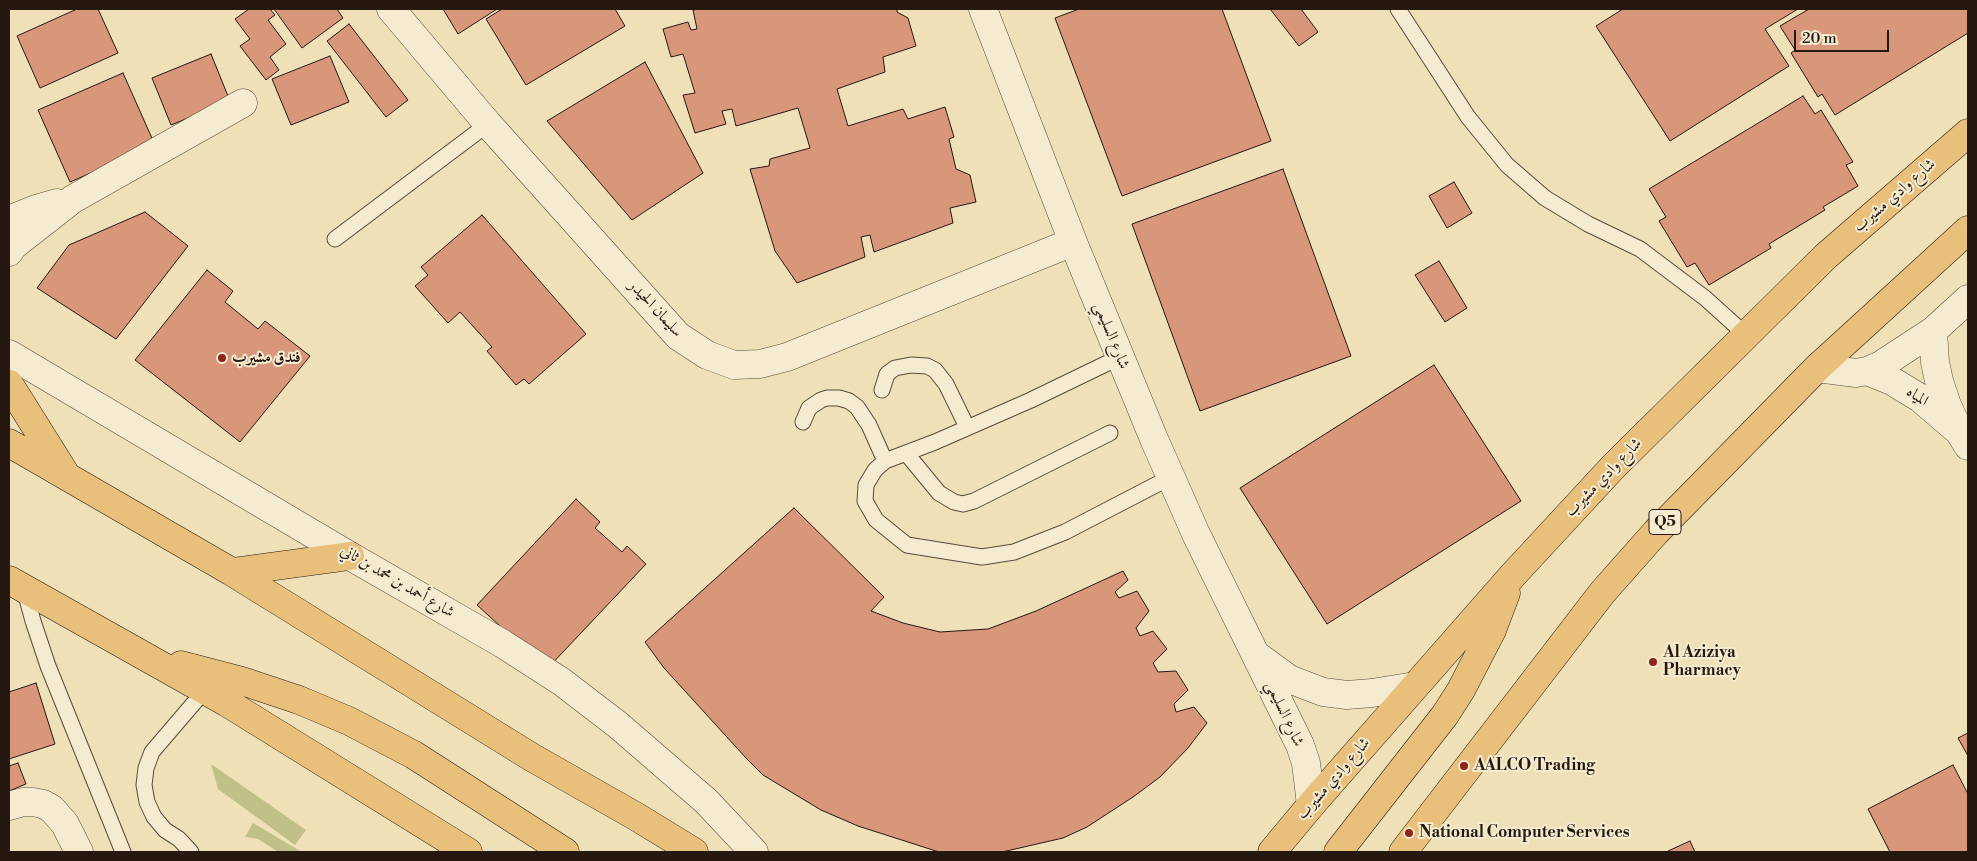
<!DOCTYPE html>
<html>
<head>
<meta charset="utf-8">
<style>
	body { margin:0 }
	#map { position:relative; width:1977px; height:861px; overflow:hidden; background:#f0e0b8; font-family:"Libre Bodoni",serif }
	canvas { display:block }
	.frame { position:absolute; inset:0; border:10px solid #251810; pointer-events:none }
	.scale { position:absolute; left:1794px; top:30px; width:95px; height:22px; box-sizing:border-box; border:2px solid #251810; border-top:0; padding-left:6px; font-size:15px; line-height:18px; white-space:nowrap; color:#251810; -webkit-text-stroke:4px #f5ebd1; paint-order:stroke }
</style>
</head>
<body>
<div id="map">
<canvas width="1977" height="861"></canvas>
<div class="frame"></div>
<div class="scale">20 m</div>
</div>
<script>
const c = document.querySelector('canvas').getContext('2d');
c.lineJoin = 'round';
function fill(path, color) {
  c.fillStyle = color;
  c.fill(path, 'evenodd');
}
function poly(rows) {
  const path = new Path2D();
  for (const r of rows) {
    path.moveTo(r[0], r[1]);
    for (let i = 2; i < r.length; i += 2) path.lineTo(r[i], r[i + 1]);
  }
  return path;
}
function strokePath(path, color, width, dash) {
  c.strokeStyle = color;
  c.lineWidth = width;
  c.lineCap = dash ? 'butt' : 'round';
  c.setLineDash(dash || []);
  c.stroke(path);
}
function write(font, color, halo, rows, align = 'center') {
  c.font = font + ' "Libre Bodoni",Amiri,serif';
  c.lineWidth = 4;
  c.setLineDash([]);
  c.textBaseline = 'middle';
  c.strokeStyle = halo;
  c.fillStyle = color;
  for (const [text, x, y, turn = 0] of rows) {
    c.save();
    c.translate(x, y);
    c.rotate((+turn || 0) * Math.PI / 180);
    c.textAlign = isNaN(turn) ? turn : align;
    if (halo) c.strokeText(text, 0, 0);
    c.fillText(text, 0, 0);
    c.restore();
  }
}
const green = poly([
	[211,764,306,830,295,845,218,789],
	[253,823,302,852,278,852,258,839,245,837]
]);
const building = poly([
	[77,9,98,9,118,53,40,88,17,36,77,9],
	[249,9,270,9,275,15,268,20,286,44,270,57,279,70,266,80,240,46,250,39,235,19,249,9],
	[274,9,337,9,343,18,302,48,274,9],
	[443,9,497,9,458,34,443,9],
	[502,9,615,9,625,26,526,85,486,19,502,9],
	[699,9,897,9,897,12,908,18,916,46,883,57,885,72,837,89,848,126,903,109,908,119,945,107,954,137,949,139,956,169,970,175,976,202,950,208,953,223,874,252,870,235,861,237,865,257,797,283,775,251,750,169,769,166,770,159,810,148,798,108,736,126,732,109,722,111,726,124,695,133,683,95,695,93,683,54,671,57,663,29,688,22,691,30,697,29,693,10,699,9],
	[1079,9,1222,9,1271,141,1122,196,1055,18,1079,9],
	[1270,9,1301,9,1318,32,1299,46,1270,9],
	[1623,9,1798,9,1765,29,1789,66,1670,141,1596,26,1623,9],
	[1809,9,1968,9,1968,33,1835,115,1822,94,1818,97,1791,53,1795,50,1780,26,1809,9],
	[349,24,408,100,386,117,327,41,349,24],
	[211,54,230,101,171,125,152,78,211,54],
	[330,56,349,102,291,125,272,79,330,56],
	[645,62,703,173,632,220,547,121,645,62],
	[123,73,155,145,70,182,38,110,123,73],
	[1803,96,1815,114,1821,110,1853,162,1846,165,1858,186,1823,207,1825,210,1769,244,1771,248,1709,285,1695,263,1687,267,1659,221,1666,217,1649,189,1803,96],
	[1283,169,1351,356,1200,411,1132,224,1283,169],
	[1454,182,1472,213,1447,228,1429,196,1454,182],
	[145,212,188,246,116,339,37,288,69,245,145,212],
	[482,215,586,334,529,384,524,379,516,385,487,351,492,347,460,312,448,323,415,286,428,275,421,267,482,215],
	[1439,261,1467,308,1445,322,1415,275,1439,261],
	[207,270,233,291,225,302,258,329,265,321,310,356,240,442,135,360,207,270],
	[1434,365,1521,501,1327,624,1240,488,1434,365],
	[576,499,600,522,595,528,622,552,627,546,646,564,547,669,477,605,576,499],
	[794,508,884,597,871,611,903,623,940,632,988,629,1036,611,1123,571,1128,580,1115,592,1119,598,1137,591,1149,611,1136,628,1140,636,1153,631,1167,649,1153,663,1158,672,1176,671,1188,690,1174,704,1176,712,1194,707,1207,723,1188,748,1160,777,1133,797,1087,827,1063,838,1002,852,939,852,858,826,821,810,763,775,746,758,664,668,645,642,794,508],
	[36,683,55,744,9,759,9,692,36,683],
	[1968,733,1968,756,1958,738,1968,733],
	[18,763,26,784,9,791,9,766,18,763],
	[1953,765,1968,794,1968,852,1890,852,1868,809,1953,765],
	[1690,841,1695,852,1668,852,1668,851,1690,841]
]);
const service = poly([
	[1398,9,1468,117,1507,165,1545,198,1588,224,1640,249,1705,298,1746,335],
	[335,239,488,124],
	[1120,357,1031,400,935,442,885,461,875,470,866,485,865,501,876,520,907,545,982,557,1014,552,1065,532,1171,477],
	[882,390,887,374,895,368,911,365,927,366,935,370,946,384,967,427],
	[803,422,809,408,821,400,827,398,839,398,849,401,857,407,869,425,885,461],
	[906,453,939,493,954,502,963,504,974,501,1110,433],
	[24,588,33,621,48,666,123,852],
	[191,852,179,839,165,830,154,817,147,802,144,785,146,768,152,752,205,690]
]);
const minor = poly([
	[391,9,488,124,678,336,707,355,734,365,760,364,787,357,1073,242],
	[983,9,1073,242,1154,439,1196,534,1300,745,1306,763,1311,805],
	[9,220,36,209,57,203],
	[9,252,13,246,73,199,243,103],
	[1933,331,1935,362,1939,381,1947,405,1960,433,1968,446],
	[9,354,350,556,503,644,562,682,618,725,706,801,754,852],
	[1817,368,1856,373,1867,371,1881,365,1933,331,1968,299],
	[1867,371,1892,381,1920,398,1955,428],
	[1259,657,1289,679,1323,692,1347,695,1372,693,1415,686],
	[9,806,23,802,33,802,43,804,52,809,65,824,79,852]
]);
const primary = poly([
	[9,384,66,475],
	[9,443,232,572,533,758,637,817,694,852],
	[232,572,350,556],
	[9,580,226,702,468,852],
	[181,665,242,681,299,700,349,721,414,755,565,852],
	[1272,852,1311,805,1513,575,1613,467,1826,256,1968,133],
	[1338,852,1445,715,1461,690,1492,630,1506,593],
	[1403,852,1602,593,1656,532,1817,368,1968,230]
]);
const markers = [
	[222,358,5,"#8f2418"],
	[1653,662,5,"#8f2418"],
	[1464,766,5,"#8f2418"],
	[1409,833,5,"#8f2418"]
];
const shields = [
	[1665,522,32]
];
const shieldNames = [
	["Q5",1665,522]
];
const streetNames = [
	["شارع وادي مشيرب",1895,196,-41],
	["سليمان الحيدر",655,309,47],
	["شارع السليمي",1111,336,68],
	["المياه",1917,397,34],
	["شارع وادي مشيرب",1604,478,-46],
	["شارع أحمد بن محمد بن ثاني",397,582,30],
	["شارع السليمي",1284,714,65],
	["شارع وادي مشيرب",1334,779,-49]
];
const poiNames = [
	["فندق مشيرب",232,358],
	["Al Aziziya",1663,653],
	["Pharmacy",1663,671],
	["AALCO Trading",1474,766],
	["National Computer Services",1419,833]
];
fill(green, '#c2c089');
fill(building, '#d8967a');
strokePath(building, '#251810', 1);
strokePath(service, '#584a3a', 17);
strokePath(minor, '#584a3a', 29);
strokePath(primary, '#251810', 29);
strokePath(service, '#f5ebd1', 15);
strokePath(minor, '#f5ebd1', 28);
strokePath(primary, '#e8c07c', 28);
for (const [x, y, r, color] of markers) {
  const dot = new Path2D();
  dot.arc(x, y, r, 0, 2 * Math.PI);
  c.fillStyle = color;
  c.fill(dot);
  strokePath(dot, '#f5ebd1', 2);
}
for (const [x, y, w] of shields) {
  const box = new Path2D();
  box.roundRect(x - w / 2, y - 12.5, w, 25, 4);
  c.fillStyle = '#f5ebd1';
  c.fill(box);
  strokePath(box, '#251810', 1);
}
write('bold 15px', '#251810', null, shieldNames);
write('16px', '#251810', '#f5ebd1', streetNames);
write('bold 16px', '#251810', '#f5ebd1', poiNames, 'left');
</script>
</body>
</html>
